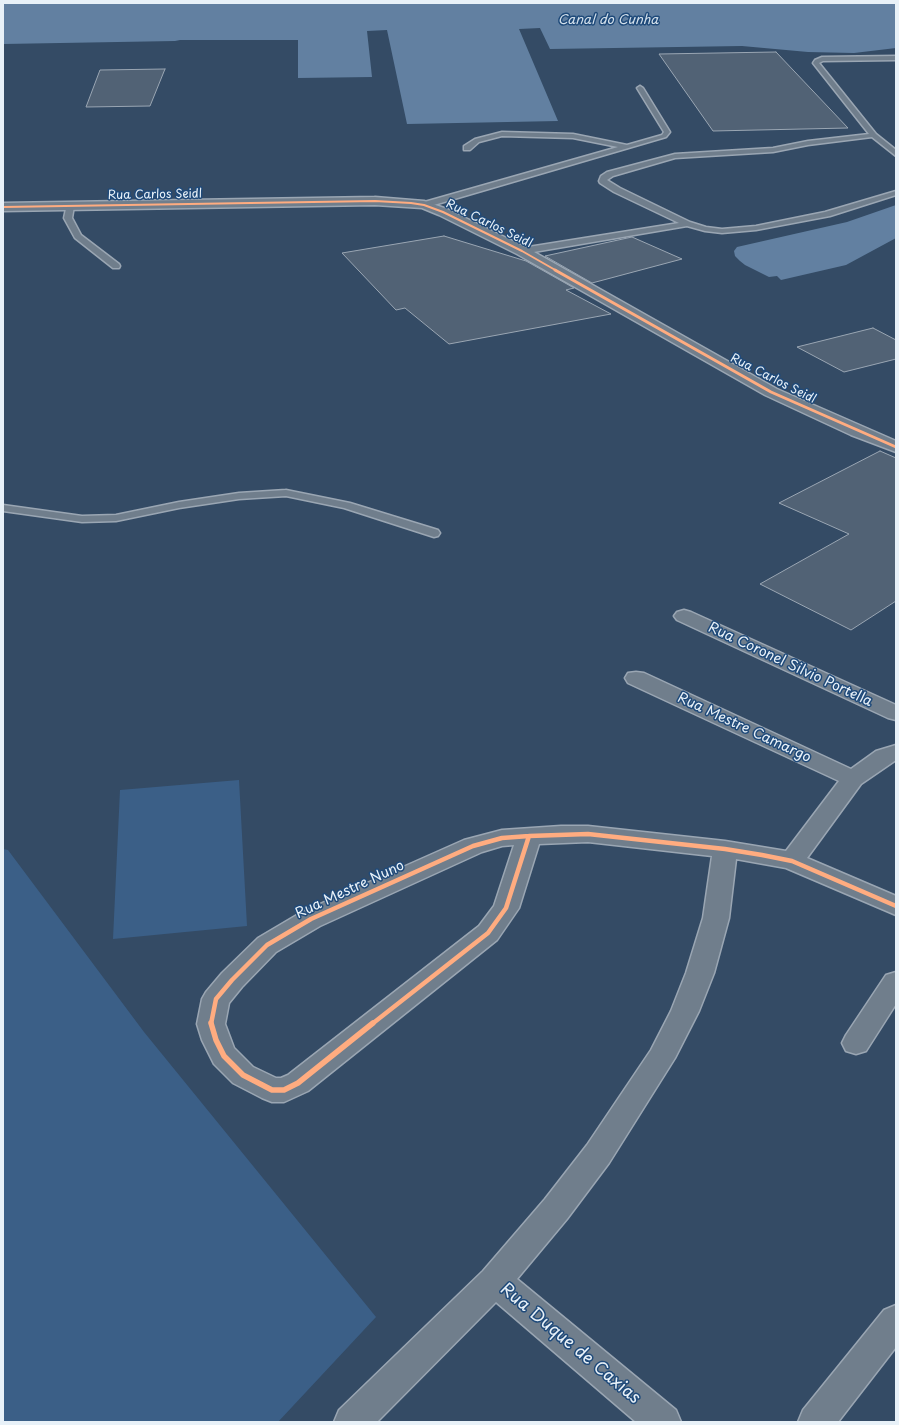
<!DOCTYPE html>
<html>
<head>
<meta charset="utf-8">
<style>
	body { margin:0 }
	#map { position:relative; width:899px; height:1425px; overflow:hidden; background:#344b65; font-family:"Playpen Sans",sans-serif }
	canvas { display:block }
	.frame { position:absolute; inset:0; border:4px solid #e8f1f8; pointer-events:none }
</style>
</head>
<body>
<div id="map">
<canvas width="899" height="1425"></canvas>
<div class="frame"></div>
</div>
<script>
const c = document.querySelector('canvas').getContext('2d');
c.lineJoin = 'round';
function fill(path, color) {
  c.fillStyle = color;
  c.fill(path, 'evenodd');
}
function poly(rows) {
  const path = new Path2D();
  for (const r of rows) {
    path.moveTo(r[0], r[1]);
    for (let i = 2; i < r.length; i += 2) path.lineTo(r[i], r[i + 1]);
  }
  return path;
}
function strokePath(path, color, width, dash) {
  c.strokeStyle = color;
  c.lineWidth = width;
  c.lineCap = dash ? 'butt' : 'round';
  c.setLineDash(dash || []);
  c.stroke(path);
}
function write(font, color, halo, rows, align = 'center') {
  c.font = font + ' "Playpen Sans",sans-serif';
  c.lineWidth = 3;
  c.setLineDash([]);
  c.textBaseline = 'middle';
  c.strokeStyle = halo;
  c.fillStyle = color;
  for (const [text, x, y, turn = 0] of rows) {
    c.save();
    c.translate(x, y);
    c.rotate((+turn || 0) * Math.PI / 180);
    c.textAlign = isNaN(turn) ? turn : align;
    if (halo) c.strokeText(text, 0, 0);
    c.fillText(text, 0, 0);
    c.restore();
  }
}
const green = poly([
	[239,780,247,926,113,939,120,790],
	[3,849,8,850,144,1032,376,1317,278,1422,3,1422]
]);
const water = poly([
	[3,3,896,3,896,48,854,53,808,52,742,46,550,49,540,28,519,29,558,121,407,124,387,30,367,31,372,77,298,78,298,40,180,40,175,41,3,44],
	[896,205,896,238,846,265,781,280,777,276,769,277,745,265,740,261,735,256,734,251,737,247,847,222]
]);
const building = poly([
	[776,52,848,128,713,131,659,54,776,52],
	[165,69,150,106,86,107,100,70,165,69],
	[444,236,526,261,574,288,566,290,611,314,449,344,405,308,396,310,342,253,444,236],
	[632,237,682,259,592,283,545,256,632,237],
	[873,328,896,340,896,359,844,372,797,347,873,328],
	[880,451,896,458,896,601,851,630,760,584,849,534,779,503,880,451]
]);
const lane = poly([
	[896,56,896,60,823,61,819,63,876,134,896,150,896,156,872,137,808,145,773,152,675,158,613,176,607,180,620,188,690,222,706,227,722,229,756,226,825,212,896,191,896,195,830,216,756,230,722,233,705,231,687,226,522,254,518,251,522,248,679,223,614,192,600,183,599,181,601,176,607,172,675,154,773,148,808,141,869,134,813,63,815,60,822,57,896,56],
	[640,86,643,88,670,132,666,137,427,207,424,207,420,205,421,203,618,147,573,138,502,136,479,142,470,150,464,150,464,146,475,139,502,132,573,134,627,145,662,135,664,132,637,88,640,86],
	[67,204,73,204,74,206,72,218,81,235,119,264,120,266,119,268,113,268,75,238,64,218,67,204],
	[286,490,350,503,438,530,440,533,438,536,434,537,344,508,286,496,239,499,179,508,116,521,82,522,3,511,3,505,82,516,116,515,179,502,239,493,286,490]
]);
const street = poly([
	[684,610,691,612,896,705,896,720,888,718,677,620,674,616,677,612,684,610],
	[636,672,644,673,851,769,876,751,896,745,896,760,861,784,807,858,896,896,896,915,786,868,736,859,729,918,714,973,699,1011,675,1058,609,1163,567,1219,517,1279,676,1410,681,1422,636,1422,496,1302,377,1422,334,1422,339,1410,483,1271,545,1199,587,1145,651,1050,671,1011,686,973,703,918,712,856,588,842,539,844,519,908,497,940,308,1091,284,1102,272,1102,262,1098,233,1083,214,1064,202,1040,197,1024,202,999,206,992,222,973,258,938,302,912,464,840,502,830,561,826,588,826,725,841,786,851,839,781,628,683,625,678,628,673,636,672],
	[514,845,494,906,479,926,288,1075,281,1078,276,1078,253,1067,234,1048,225,1024,229,1003,242,987,276,952,320,926,482,852,502,846,514,845],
	[896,972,896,1004,866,1051,856,1054,846,1051,842,1043,846,1035,886,975,896,972],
	[896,1305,896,1347,838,1422,798,1422,803,1410,884,1310,896,1305]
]);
const secondary = poly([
	[375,197,424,201,447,209,527,248,777,389,896,441,896,452,851,435,765,395,517,254,439,215,422,208,375,205,3,211,3,203,375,197]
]);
const cyclewayFar3 = poly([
	[3,207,375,201,411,203,424,205,443,212,522,251,557,271]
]);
const cyclewayFar2 = poly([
	[555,270,771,392,896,447]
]);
const cyclewayFar1 = poly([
	[529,836,588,834,725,849,762,855,792,861,896,906],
	[211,1024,216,999,232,980,267,945,311,919,473,846,502,838,529,836],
	[372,1024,488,933,506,908,529,836]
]);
const cycleway = poly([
	[211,1023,216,1040,224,1056,243,1075,272,1090,284,1090,298,1083,373,1023]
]);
const farStreetnames = [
	["Rua Carlos Seidl",155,195,-1],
	["Rua Carlos Seidl",489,224,26],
	["Rua Carlos Seidl",773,379,27]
];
const farWaternames = [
	["Canal do Cunha",608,20]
];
const streetNames = [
	["Rua Coronel Silvio Portella",790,665,25],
	["Rua Mestre Camargo",744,728,25],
	["Rua Mestre Nuno",350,890,-25]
];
const nearStreetnames = [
	["Rua Duque de Caxias",570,1344,40]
];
fill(green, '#3b5f87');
fill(water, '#6280a1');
fill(building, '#516275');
strokePath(building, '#9aa6b3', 1);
strokePath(lane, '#9aa6b3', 3);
strokePath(street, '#9aa6b3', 3);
strokePath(secondary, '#9aa6b3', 3);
fill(lane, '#707e8c');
fill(street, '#707e8c');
fill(secondary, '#707e8c');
strokePath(cyclewayFar3, '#ffac80', 2);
strokePath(cyclewayFar2, '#ffac80', 3);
strokePath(cyclewayFar1, '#ffac80', 4.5);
strokePath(cycleway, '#ffac80', 5.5);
write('12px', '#e8f1f8', '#1f4a7a', farStreetnames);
write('italic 13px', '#d4e1ec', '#1f4a7a', farWaternames);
write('14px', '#e8f1f8', '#1f4a7a', streetNames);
write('17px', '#e8f1f8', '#1f4a7a', nearStreetnames);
</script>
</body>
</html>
